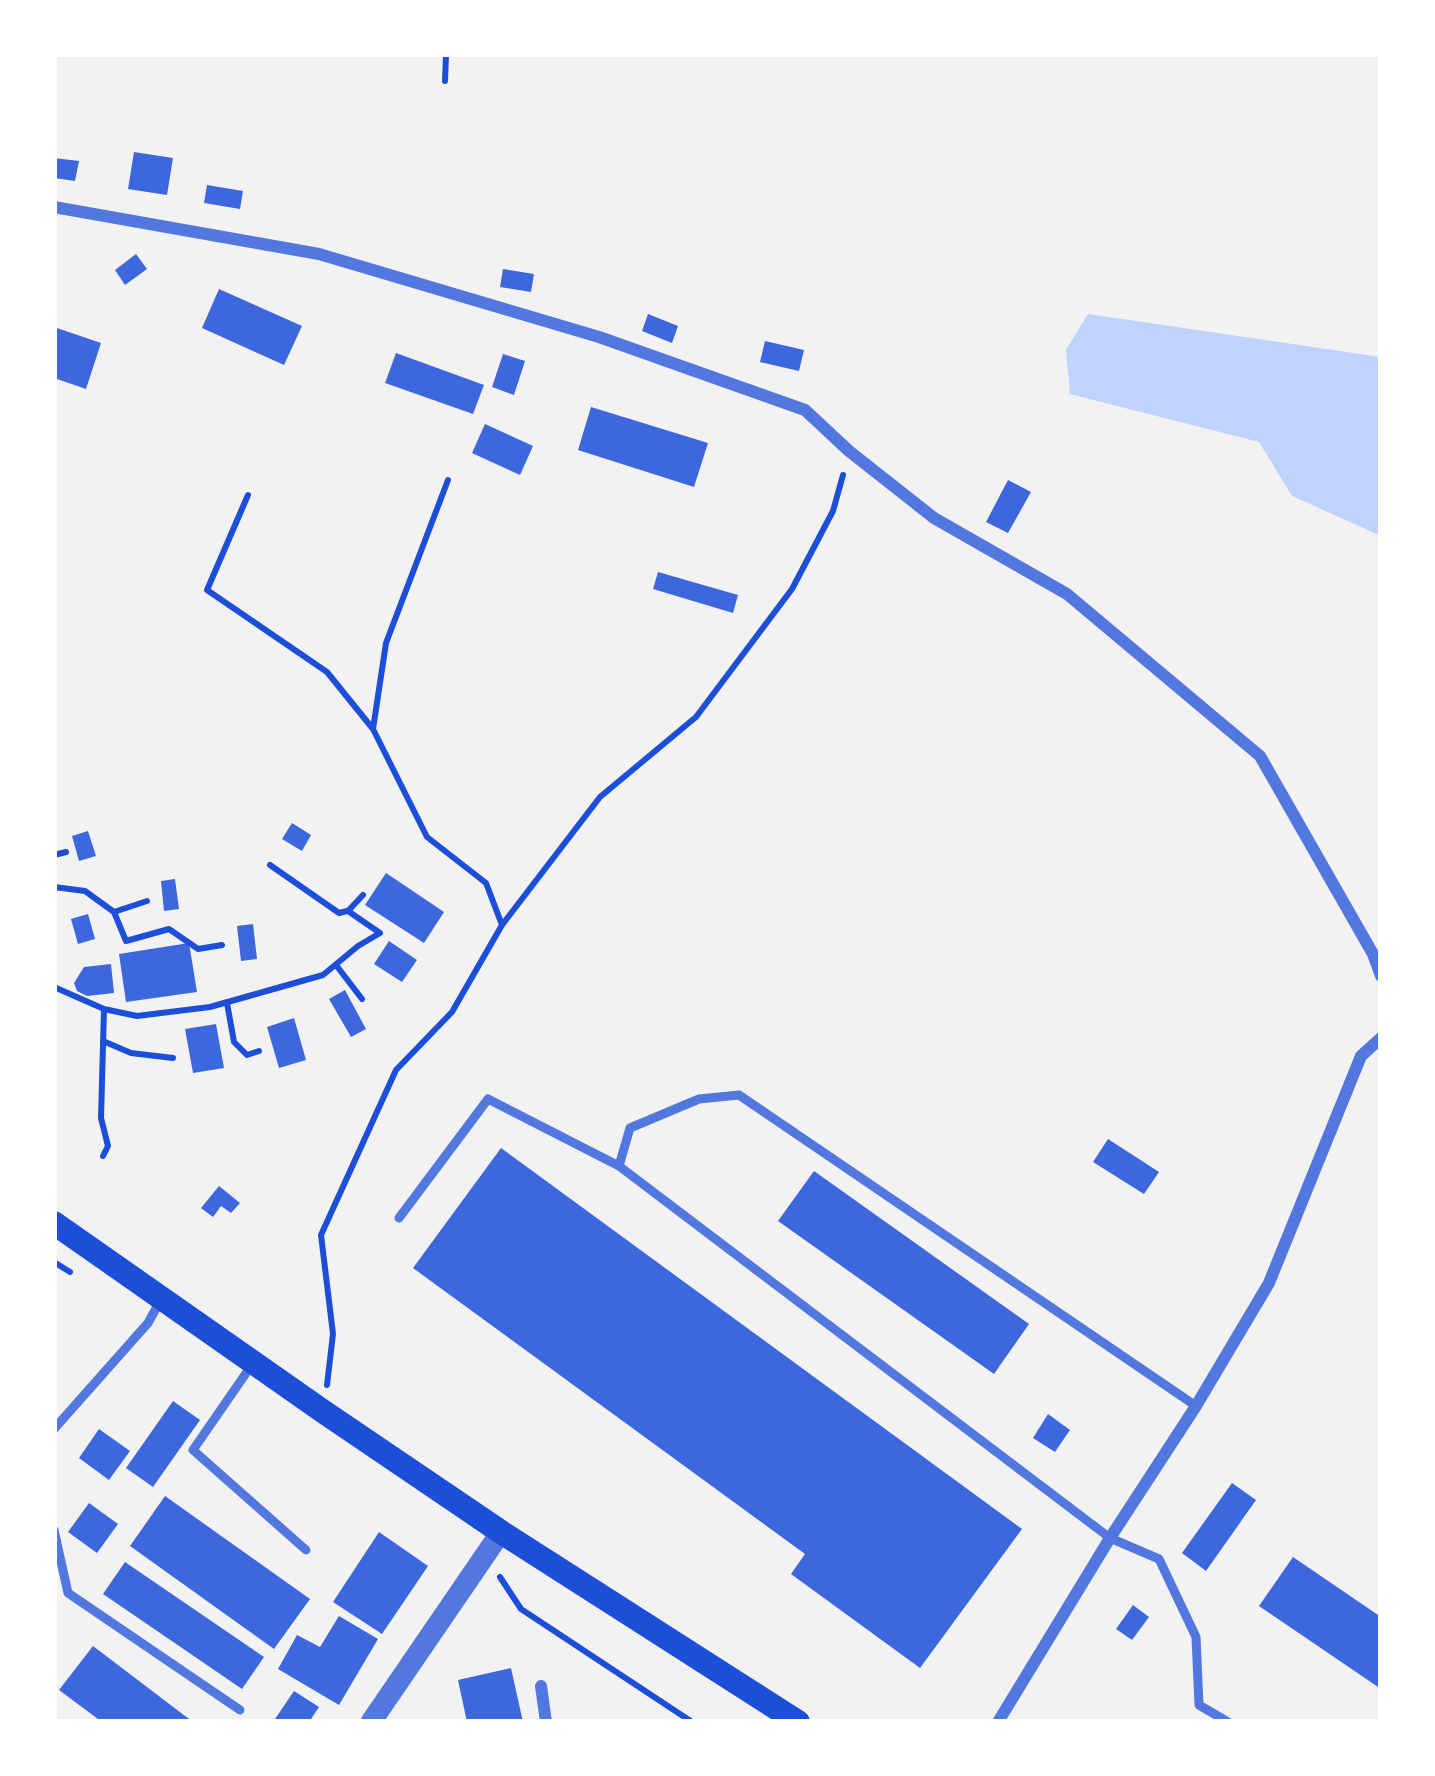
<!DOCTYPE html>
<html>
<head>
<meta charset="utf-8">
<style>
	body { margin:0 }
	#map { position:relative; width:1435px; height:1776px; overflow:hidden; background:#f2f2f2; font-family:Arial,sans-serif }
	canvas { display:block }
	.frame { position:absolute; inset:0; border:57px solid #fff; pointer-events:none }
</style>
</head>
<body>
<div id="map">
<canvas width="1435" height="1776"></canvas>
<div class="frame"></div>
</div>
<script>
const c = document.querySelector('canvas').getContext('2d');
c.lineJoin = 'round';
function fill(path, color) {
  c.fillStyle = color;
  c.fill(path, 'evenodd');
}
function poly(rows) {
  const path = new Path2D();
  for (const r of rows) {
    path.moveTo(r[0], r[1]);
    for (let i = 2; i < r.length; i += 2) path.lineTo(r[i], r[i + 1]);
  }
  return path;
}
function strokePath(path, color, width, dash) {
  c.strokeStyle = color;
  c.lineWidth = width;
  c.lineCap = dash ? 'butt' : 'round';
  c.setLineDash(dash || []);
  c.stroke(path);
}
const water = poly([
	[1088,314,1381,357,1381,536,1292,496,1259,442,1070,394,1066,350]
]);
const building = poly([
	[134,152,173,158,167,195,128,189],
	[54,158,79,161,75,181,54,178],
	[207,185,243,191,240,209,204,203],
	[136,254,147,269,125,285,115,270],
	[503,269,534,274,531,292,500,287],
	[219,289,302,326,284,365,202,328],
	[648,314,678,326,672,343,642,331],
	[54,327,101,343,86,389,54,378],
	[765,341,804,350,799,371,760,362],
	[396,353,484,385,473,414,385,383],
	[503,354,525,361,514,395,492,387],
	[591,407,708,443,694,487,578,450],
	[485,424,533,446,520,475,472,453],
	[1008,480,1031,492,1008,533,986,522],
	[658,572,738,595,733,613,653,589],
	[292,823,311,835,302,851,282,839],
	[88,831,96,856,79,861,72,836],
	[386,873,444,912,424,943,365,905],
	[175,879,179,909,164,911,161,881],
	[88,914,95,939,78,944,71,919],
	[253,924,257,959,241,961,237,926],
	[389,941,417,960,402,982,374,964],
	[189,943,197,992,126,1002,119,954],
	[111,964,114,993,87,996,77,991,74,983,84,967],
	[345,990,366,1029,351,1037,329,999],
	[294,1018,306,1060,279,1068,267,1027],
	[216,1024,224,1068,193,1073,185,1029],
	[1108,1139,1159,1172,1144,1194,1093,1162],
	[501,1148,1022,1529,920,1668,791,1574,805,1554,413,1268],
	[814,1171,1029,1324,994,1374,778,1221],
	[219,1186,240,1203,231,1213,221,1206,213,1217,201,1208],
	[173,1401,200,1420,153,1487,126,1468],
	[1048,1414,1070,1430,1055,1452,1033,1438],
	[99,1429,130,1451,109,1480,79,1458],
	[1232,1483,1256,1500,1206,1571,1182,1553],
	[165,1496,310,1599,274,1649,130,1546],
	[89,1503,118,1524,97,1553,68,1532],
	[379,1532,428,1566,382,1634,333,1602],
	[1293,1557,1381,1617,1381,1689,1259,1606],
	[125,1562,264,1657,242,1689,103,1594],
	[1133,1605,1149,1617,1132,1640,1116,1629],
	[339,1616,378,1639,339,1705,278,1669,297,1635,320,1647],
	[93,1646,193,1722,102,1722,59,1690],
	[511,1668,523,1722,467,1722,458,1680],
	[294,1691,319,1707,309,1722,273,1722]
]);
const path = poly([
	[445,81,446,54],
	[448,480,386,643,373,729,427,837,486,883,502,925],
	[248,495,207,590,327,672,373,729],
	[54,855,66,852],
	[270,865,339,913,347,911],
	[54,887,85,891,114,912,126,941,169,929,198,949,222,945],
	[114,912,147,901],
	[336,965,362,999],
	[54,987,104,1009,101,1118,108,1146,103,1156],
	[227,1003,234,1042,247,1055,259,1051],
	[104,1009,137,1016,210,1007,323,975,358,946,380,933,348,911,363,895],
	[103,1041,131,1053,173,1058],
	[54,1262,70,1272],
	[327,1385,333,1334,321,1235,396,1070,452,1012,502,925,600,797,696,717,792,589,833,511,843,475],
	[500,1577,521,1609,692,1722]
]);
const service = poly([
	[619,1166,630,1128,699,1099,739,1095,1196,1406],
	[399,1218,488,1099,619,1166,1110,1538,1159,1559,1196,1637,1199,1705,1228,1722],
	[251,1366,193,1450,306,1550],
	[54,1429,148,1323,159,1303],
	[54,1530,68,1593,240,1710]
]);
const minor = poly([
	[54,207,319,254,599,337,805,410,849,451,934,518,1067,594,1260,756,1373,954,1381,976],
	[541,1686,546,1722],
	[998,1722,1110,1538,1196,1406,1269,1283,1361,1056,1381,1038]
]);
const tertiary = poly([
	[371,1722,501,1532]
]);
const secondary = poly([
	[54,1223,324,1412,501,1532,798,1722]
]);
fill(water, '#bfd3fe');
fill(building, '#3d67dc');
strokePath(path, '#1d4ed8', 6);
strokePath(service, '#5277de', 9);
strokePath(minor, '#5277de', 12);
strokePath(tertiary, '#5277de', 21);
strokePath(secondary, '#1d4ed8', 24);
</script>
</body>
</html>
